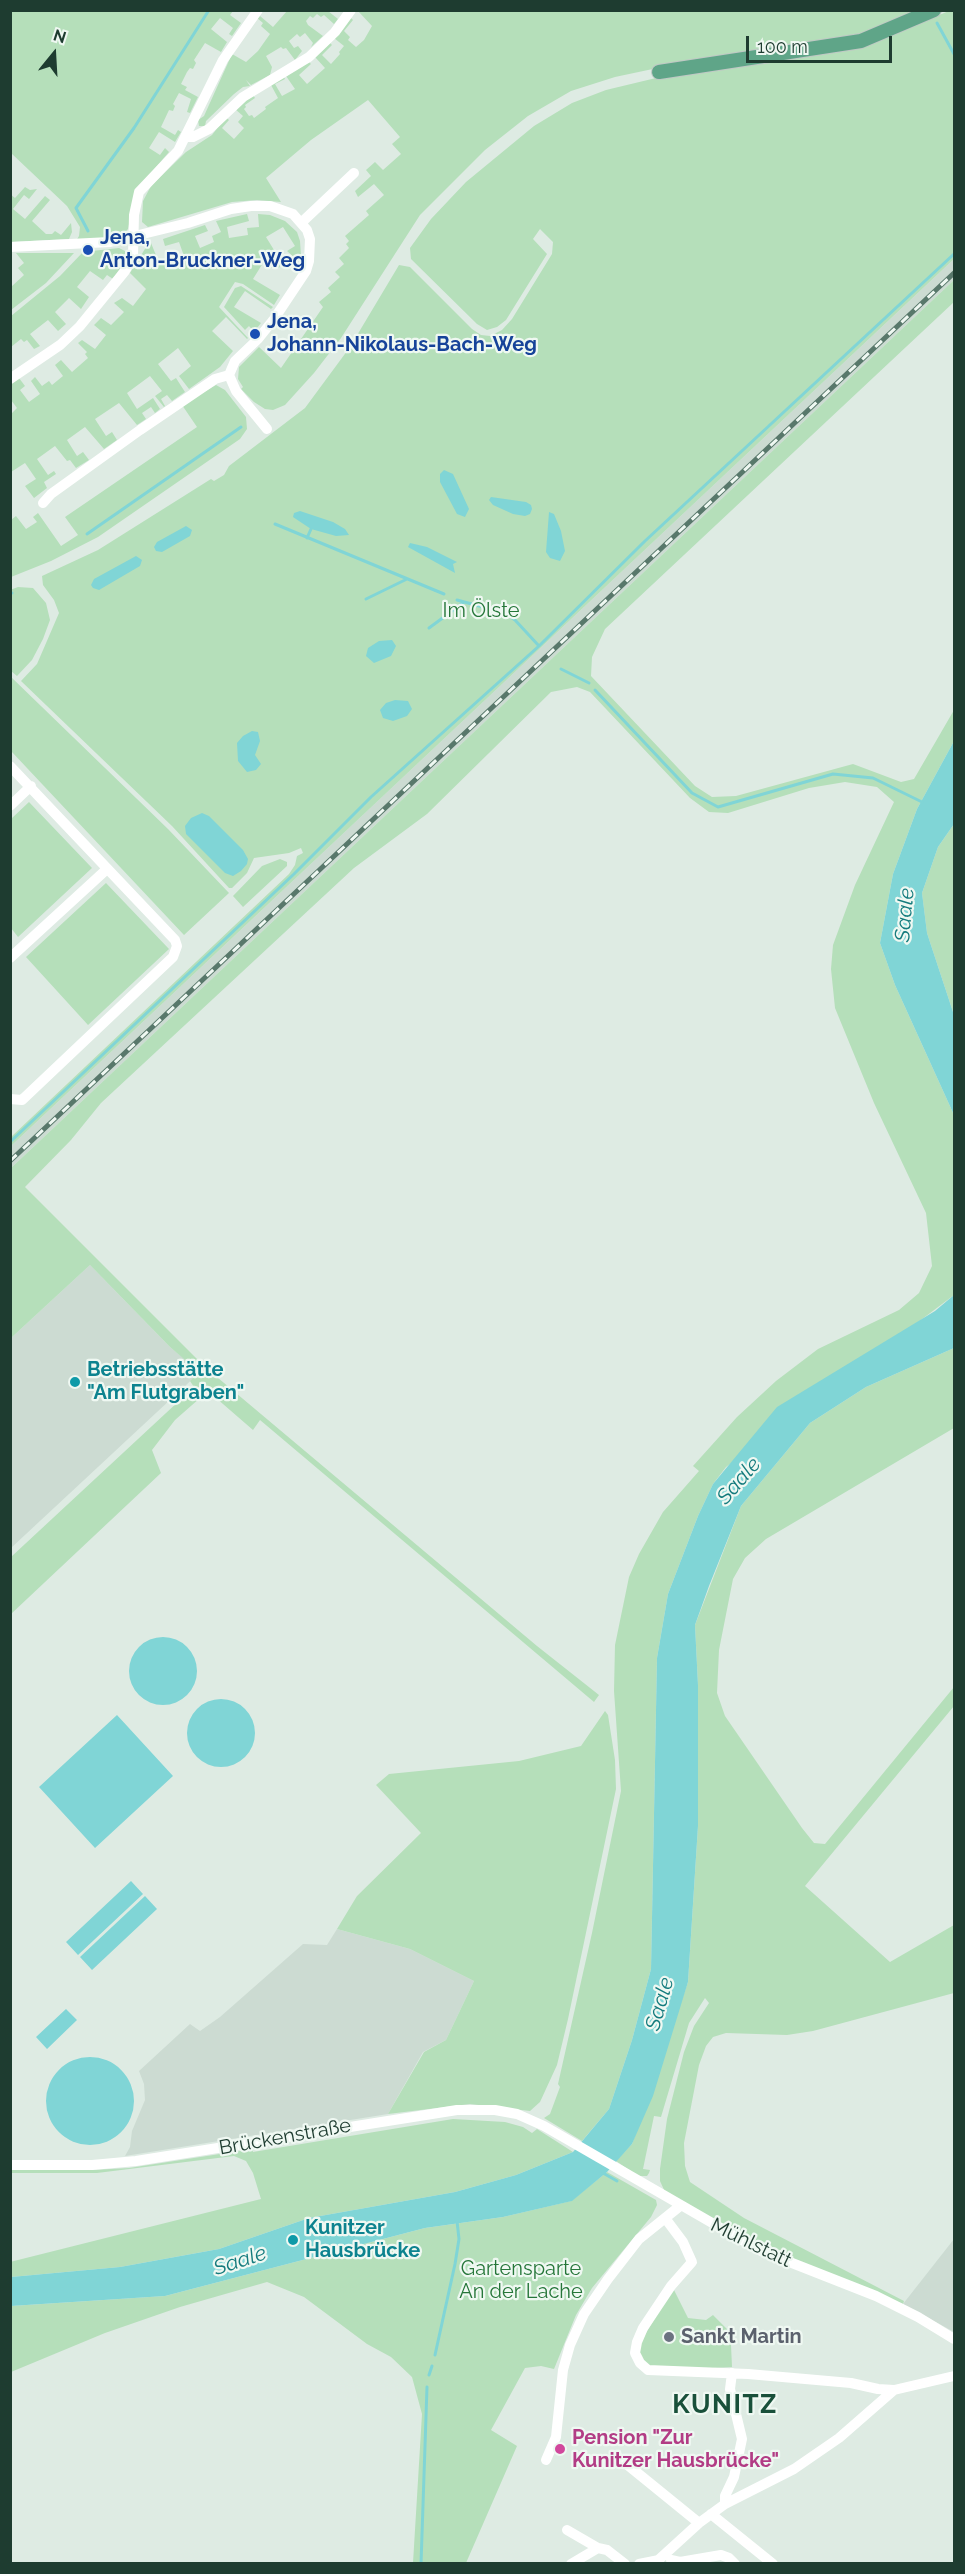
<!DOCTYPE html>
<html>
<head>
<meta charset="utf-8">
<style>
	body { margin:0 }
	#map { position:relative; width:965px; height:2574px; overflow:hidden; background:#deebe3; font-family:Raleway,sans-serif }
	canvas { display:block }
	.frame { position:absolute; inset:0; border:12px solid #1e3c30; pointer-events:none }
	.north { position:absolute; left:24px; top:24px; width:60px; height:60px; -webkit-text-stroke:4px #eff8f2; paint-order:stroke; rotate:18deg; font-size:16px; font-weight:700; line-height:24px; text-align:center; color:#1e3c30 }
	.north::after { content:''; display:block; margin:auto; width:21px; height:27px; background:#1e3c30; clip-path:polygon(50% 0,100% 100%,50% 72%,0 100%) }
	.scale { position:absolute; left:746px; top:36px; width:146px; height:27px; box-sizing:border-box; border:3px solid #1e3c30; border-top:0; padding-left:8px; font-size:18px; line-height:21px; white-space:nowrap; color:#1e3c30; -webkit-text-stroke:4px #eff8f2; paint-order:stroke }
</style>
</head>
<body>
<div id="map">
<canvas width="965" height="2574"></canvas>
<div class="frame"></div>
<div class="north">N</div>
<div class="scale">100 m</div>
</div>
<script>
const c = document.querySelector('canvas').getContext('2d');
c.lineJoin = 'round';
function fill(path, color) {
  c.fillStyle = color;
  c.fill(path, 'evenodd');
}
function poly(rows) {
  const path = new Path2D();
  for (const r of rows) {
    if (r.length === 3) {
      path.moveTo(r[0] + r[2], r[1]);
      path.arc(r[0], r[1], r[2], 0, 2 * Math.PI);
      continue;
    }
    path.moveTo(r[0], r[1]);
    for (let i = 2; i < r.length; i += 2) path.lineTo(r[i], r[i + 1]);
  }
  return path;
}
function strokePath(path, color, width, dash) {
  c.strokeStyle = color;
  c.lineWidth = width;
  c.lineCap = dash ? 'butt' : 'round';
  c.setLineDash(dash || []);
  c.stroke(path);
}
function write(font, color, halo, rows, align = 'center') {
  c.font = font + ' Raleway,sans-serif';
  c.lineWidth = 4.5;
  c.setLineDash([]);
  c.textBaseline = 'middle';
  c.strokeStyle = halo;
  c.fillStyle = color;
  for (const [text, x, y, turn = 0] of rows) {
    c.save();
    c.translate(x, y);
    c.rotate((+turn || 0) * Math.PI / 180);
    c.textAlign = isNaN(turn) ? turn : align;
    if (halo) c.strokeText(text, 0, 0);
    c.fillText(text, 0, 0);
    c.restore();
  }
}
const built = poly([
	[954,259,954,280,11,1168,11,1146],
	[90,1265,170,1347,200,1372,11,1548,11,1338],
	[337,1929,410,1949,474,1981,446,2040,423,2052,388,2114,125,2156,130,2147,132,2131,145,2100,144,2084,139,2071,190,2024,200,2031,220,2017,303,1944,327,1945],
	[954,2239,954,2332,903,2304]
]);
const green = poly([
	[10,11,233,11,230,15,241,23,232,36,229,34,233,28,220,18,211,29,227,42,221,52,205,43,194,60,196,63,193,69,190,68,187,72,181,84,187,87,185,90,198,97,190,113,187,112,191,99,179,93,173,104,175,106,173,111,169,110,161,127,175,135,178,130,181,132,175,142,159,132,149,148,160,155,165,148,169,152,136,190,128,229,121,236,76,241,79,236,80,227,67,206,11,153],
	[287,11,328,11,338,19,334,24,324,15,321,17,317,14,313,18,310,16,306,21,308,25,323,36,311,47,313,43,305,33,300,37,297,34,289,41,294,48,298,46,302,51,295,60,286,48,283,49,281,47,266,56,272,67,270,75,251,85,246,80,250,86,243,87,234,94,206,121,205,126,199,126,198,120,204,116,232,54,246,62,258,51,270,34,261,26,263,23,257,18,260,16,273,27],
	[358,11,924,11,863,35,681,63,615,77,571,91,528,116,485,150,420,215,341,338,314,373,285,405,273,410,265,409,254,402,241,389,243,387,238,379,239,367,259,347,281,368,323,307,319,302,331,292,328,288,340,277,335,272,344,264,339,258,349,248,346,244,349,241,345,236,369,215,366,211,384,195,374,184,358,197,355,191,371,176,366,170,375,162,383,170,401,154,392,144,400,137,368,100,311,140,266,178,281,202,257,200,232,202,148,227,142,222,143,201,151,186,186,152,212,135,226,117,229,120,222,128,234,139,244,128,238,122,243,116,235,109,253,95,255,98,245,105,246,107,244,109,249,116,252,115,254,118,266,109,265,107,278,98,271,85,284,77,285,79,275,84,282,96,295,89,286,76,309,62,311,64,299,75,307,84,325,68,315,57,330,43,332,45,322,55,331,64,340,54,339,52,344,46,334,38,351,18,353,20,344,31,350,37,348,40,356,47,364,40,372,26],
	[949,11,954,11,953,24,954,34,954,259,11,1146,11,1137,289,874,295,865,297,856,303,853,301,848,289,853,254,858,247,873,232,888,229,888,172,826,21,681,37,664,59,613,54,600,43,585,42,576,98,550,211,479,214,481,224,475,229,466,305,408,350,347,399,265,410,267,472,329,481,335,490,336,502,330,512,319,552,254,553,242,540,229,533,239,547,254,506,320,497,327,487,330,477,324,411,259,410,248,431,219,466,182,534,126,572,103,606,90,656,78,860,47],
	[25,187,30,190,37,189,29,199,24,195,13,209,25,219,45,196,50,200,32,221,46,234,52,234,55,231,61,235,71,223,72,232,69,239,11,242,10,194,15,198],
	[247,214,249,221,227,227,229,238,248,235,247,228,259,227,258,214,270,215,285,221,297,232,300,241,301,256,296,259,287,251,295,246,283,227,266,237,282,263,279,268,274,265,272,268,263,263,253,279,280,295,274,305,243,284,235,282,219,307,248,338,247,339,226,317,212,331,233,351,220,367,189,389,179,376,191,366,178,348,158,364,171,381,176,378,185,392,172,401,167,395,161,399,165,406,164,407,155,396,162,391,150,376,127,393,137,409,153,398,160,409,155,413,151,407,142,413,146,419,137,425,119,403,95,419,106,436,112,432,117,440,104,449,85,427,67,440,77,456,83,452,89,460,76,468,70,460,67,461,55,446,37,459,48,475,54,471,56,474,44,482,47,488,34,498,25,486,36,479,25,463,11,472,11,414,17,408,11,400,11,384,19,378,25,386,20,390,29,402,40,394,31,381,35,377,42,386,49,381,52,385,63,376,55,365,61,360,72,372,88,358,85,354,87,352,78,343,82,340,95,349,106,335,94,325,101,318,111,325,124,312,114,303,122,298,133,306,146,289,130,273,148,244,151,243,160,265,184,256,179,242,165,246,163,239,205,225,208,231,195,236,200,248,214,242,212,236,221,232,216,221],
	[119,248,125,251,126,259,113,279,107,275,103,280,90,271,77,287,89,297,81,309,69,298,55,312,66,324,58,331,48,320,30,334,40,346,34,349,27,340,24,342,21,339,11,347,11,316,60,276,83,252],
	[16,253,74,253,46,283,11,310,11,287,24,275,18,268,24,263],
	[954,280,954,302,605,629,592,657,591,676,695,786,712,797,736,796,853,764,901,782,914,779,954,710,954,741,917,809,893,874,880,943,895,985,954,1115,954,1295,726,1467,713,1484,698,1516,668,1594,657,1658,651,1969,632,2040,609,2109,582,2141,544,2118,550,2114,560,2087,558,2084,592,1933,621,1791,614,1691,615,1645,629,1577,639,1554,663,1512,699,1471,693,1466,737,1417,776,1381,818,1349,899,1310,919,1293,932,1266,926,1213,874,1103,835,1008,831,969,833,945,855,885,894,802,877,787,845,782,809,788,728,813,709,812,690,798,590,692,577,687,551,692,427,814,354,868,101,1103,71,1140,25,1187,205,1367,537,1646,599,1695,594,1702,260,1420,253,1430,208,1391,175,1420,152,1450,161,1473,11,1614,11,1557,194,1387,190,1381,199,1372,170,1347,90,1265,11,1338,11,1168],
	[241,286,273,307,271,309,245,291,234,307,261,323,254,332,249,326,245,330,224,307,235,288],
	[216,385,225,390,246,417,247,429,240,439,98,537,51,561,11,577,11,520,16,516,26,529,37,522,33,517,38,513,61,546,78,535,65,517,197,427,182,405],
	[18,587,33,588,46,603,50,620,43,639,32,660,17,676,11,671,10,590],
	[10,676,168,829,229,893,184,935,11,751],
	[29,802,92,868,18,937,11,928,11,819],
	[954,824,954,1015,927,933,922,893,938,847],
	[280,859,287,862,287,866,243,907,233,896,262,866],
	[106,883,169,949,88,1025,26,957],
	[954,1348,954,1428,766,1539,745,1558,733,1579,719,1650,717,1693,725,1716,802,1828,814,1843,825,1844,954,1687,954,1706,805,1886,890,1962,954,1925,954,1993,813,2031,787,2035,726,2033,713,2037,706,2046,699,2065,684,2143,685,2166,690,2182,744,2218,904,2301,903,2304,760,2245,665,2192,660,2181,660,2169,667,2119,684,2052,694,2026,709,2003,705,1998,689,2023,661,2117,654,2116,643,2169,650,2170,649,2173,647,2176,638,2176,616,2161,632,2144,688,1982,698,1826,698,1685,695,1625,741,1506,810,1423,866,1387],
	[605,1711,608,1715,615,1760,616,1789,568,2019,557,2065,540,2102,530,2111,470,2104,388,2114,424,2052,446,2040,474,1981,410,1949,337,1929,357,1896,421,1833,376,1785,389,1774,519,1761,581,1746],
	[453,2119,505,2122,523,2127,532,2133,537,2129,573,2152,516,2175,455,2192,309,2218,219,2249,120,2267,11,2277,10,2262,261,2199,253,2173,246,2161,234,2156,97,2173,11,2173,11,2169,92,2170,129,2168,252,2149,253,2152],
	[607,2172,656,2200,657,2205,651,2217,592,2288,576,2315,554,2369,541,2366,525,2368,491,2430,517,2446,466,2563,413,2563,422,2414,412,2377,391,2357,367,2344,304,2297,267,2282,180,2307,105,2333,11,2372,11,2306,165,2296,425,2228,503,2217,571,2201],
	[673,2288,688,2318,706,2320,713,2315,727,2329,731,2345,732,2367,673,2370,650,2367,640,2359,640,2343]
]);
const water = poly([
	[444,470,453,474,469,509,465,517,457,514,440,482,440,474],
	[491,497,526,502,531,505,532,509,530,514,525,516,513,514,493,505,489,500],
	[300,511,333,522,345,529,349,535,336,536,311,529,293,517,294,513],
	[549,512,554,514,561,531,565,551,560,561,550,558,546,552],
	[186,526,192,530,190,536,162,552,156,551,154,547,157,542],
	[410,543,427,547,457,562,453,564,455,573,408,547],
	[136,556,142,560,140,566,99,590,93,588,91,585,94,579],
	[392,640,396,646,391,656,374,663,366,656,368,648,379,641],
	[395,700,408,701,412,709,407,716,393,721,383,718,380,710,386,703],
	[252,731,258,732,260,741,255,755,261,764,256,770,247,772,238,761,237,743,243,736],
	[954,741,954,824,938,847,922,893,927,933,954,1015,954,1115,895,985,880,943,893,874,917,809],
	[202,813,209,816,243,850,248,859,247,864,241,871,233,876,225,873,186,834,185,826,191,818],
	[954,1295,954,1348,866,1387,810,1423,741,1506,709,1586,695,1625,698,1685,698,1826,688,1982,653,2096,632,2144,607,2172,572,2201,503,2217,425,2228,165,2296,11,2306,11,2277,120,2267,219,2249,309,2218,455,2192,516,2175,573,2152,609,2109,632,2040,651,1969,657,1658,668,1594,698,1516,713,1484,777,1407,935,1311],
	[163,1671,34],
	[221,1733,34],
	[117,1715,173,1776,95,1848,39,1787],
	[131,1881,143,1894,78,1955,66,1942],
	[145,1896,157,1909,92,1970,80,1957],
	[66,2009,77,2020,47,2049,36,2037],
	[90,2101,44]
]);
const stream = poly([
	[937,23,954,54],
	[88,231,76,208,134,128,209,10],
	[275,524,444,594],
	[87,534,241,427],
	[307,538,311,529],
	[10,593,12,593],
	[366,599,407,579],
	[457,600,505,613,515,620,539,646],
	[429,628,463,603],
	[561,669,589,683],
	[595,690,692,793,718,807,833,774,873,778,922,802],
	[10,1142,294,874,371,797,539,646,645,541,954,254],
	[603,2173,617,2181],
	[435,2355,455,2264,459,2239,457,2221],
	[429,2375,432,2366],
	[421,2564,427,2387]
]);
const minor = poly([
	[185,137,193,137,209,129,243,97,309,57,335,32,351,10],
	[301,223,354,173],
	[10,247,110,242,188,223,231,209,251,206,270,206,293,214,307,230,310,239,309,261,306,271,274,319,258,339,235,361,229,375,236,391,267,429],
	[10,379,60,345,80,326,125,271,133,256,134,215,139,192,178,151,223,60,258,10],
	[43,503,51,494,140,430,215,379,229,375],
	[10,766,175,940,177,946,173,957,22,1100,10,1099],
	[10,806,31,786],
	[10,958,107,869],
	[10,2165,92,2165,136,2161,457,2110,495,2110,517,2114,544,2126,759,2250,876,2296,918,2317,954,2339],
	[665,2218,683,2242,692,2262,671,2286,643,2328,637,2342,635,2353,640,2363,648,2370,748,2374,851,2383,878,2389,894,2390],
	[619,2458,699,2523],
	[546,2460,556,2437,563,2370,570,2345,584,2314,608,2279,639,2239,680,2206],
	[725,2504,725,2496,734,2477,742,2439,730,2389,732,2373],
	[711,2514,773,2564],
	[567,2530,598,2548,607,2550,625,2564],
	[671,2560,680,2562,721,2555,729,2558,735,2564],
	[571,2564,598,2548],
	[639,2564,659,2560],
	[654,2564,699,2523,725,2504,794,2469,839,2438,894,2390,954,2376]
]);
const major = poly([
	[659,72,861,41,934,10]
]);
const rail = poly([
	[10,1161,954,273]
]);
const markers = [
	[88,250,6,"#1a4fb4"],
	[255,334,6,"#1a4fb4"],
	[75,1382,6,"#0f9aa8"],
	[293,2240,6,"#0f9aa8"],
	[669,2337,6,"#6b7280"],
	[560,2449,6,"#d1479c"]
];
const transitNames = [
	["Jena,",100,238],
	["Anton-Bruckner-Weg",100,261],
	["Jena,",267,322],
	["Johann-Nikolaus-Bach-Weg",267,345]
];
const parkNames = [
	["Im Ölste",481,611],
	["Gartensparte",521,2269],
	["An der Lache",521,2292]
];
const cultureNames = [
	["Betriebsstätte",87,1370],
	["\"Am Flutgraben\"",87,1393],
	["Kunitzer",305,2228],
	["Hausbrücke",305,2251]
];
const streetNames = [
	["Brückenstraße",285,2137,-10],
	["Mühlstatt",751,2243,26]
];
const worshipNames = [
	["Sankt Martin",681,2337]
];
const hotelNames = [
	["Pension \"Zur",572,2438],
	["Kunitzer Hausbrücke\"",572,2461]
];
const waterNames = [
	["Saale",905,915,-85],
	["Saale",739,1481,-49],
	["Saale",660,2004,-74],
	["Saale",240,2261,-18]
];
const districtNames = [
	["KUNITZ",725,2405]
];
fill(built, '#ccdbd2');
fill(green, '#b5dfba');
fill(water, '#80d5d6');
strokePath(stream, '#80d5d6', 3);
strokePath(major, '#c0c8c5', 16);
strokePath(minor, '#fff', 10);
strokePath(major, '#5fa588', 14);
strokePath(rail, '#58786b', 5);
strokePath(rail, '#eff8f2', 3, [9]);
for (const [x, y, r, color] of markers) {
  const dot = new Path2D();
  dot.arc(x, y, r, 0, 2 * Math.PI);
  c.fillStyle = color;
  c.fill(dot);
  strokePath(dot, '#eff8f2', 2);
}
write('bold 20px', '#164399', '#eff8f2', transitNames, 'left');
write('20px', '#257639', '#eff8f2', parkNames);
write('bold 20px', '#0d838f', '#eff8f2', cultureNames, 'left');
write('20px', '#1e3c30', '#eff8f2', streetNames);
write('bold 20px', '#5b616d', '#eff8f2', worshipNames, 'left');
write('bold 20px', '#b23c85', '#eff8f2', hotelNames, 'left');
write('italic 21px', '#147b7d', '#eff8f2', waterNames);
c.letterSpacing = '1.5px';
write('bold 26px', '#19503a', '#eff8f2', districtNames);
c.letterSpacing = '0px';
</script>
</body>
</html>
